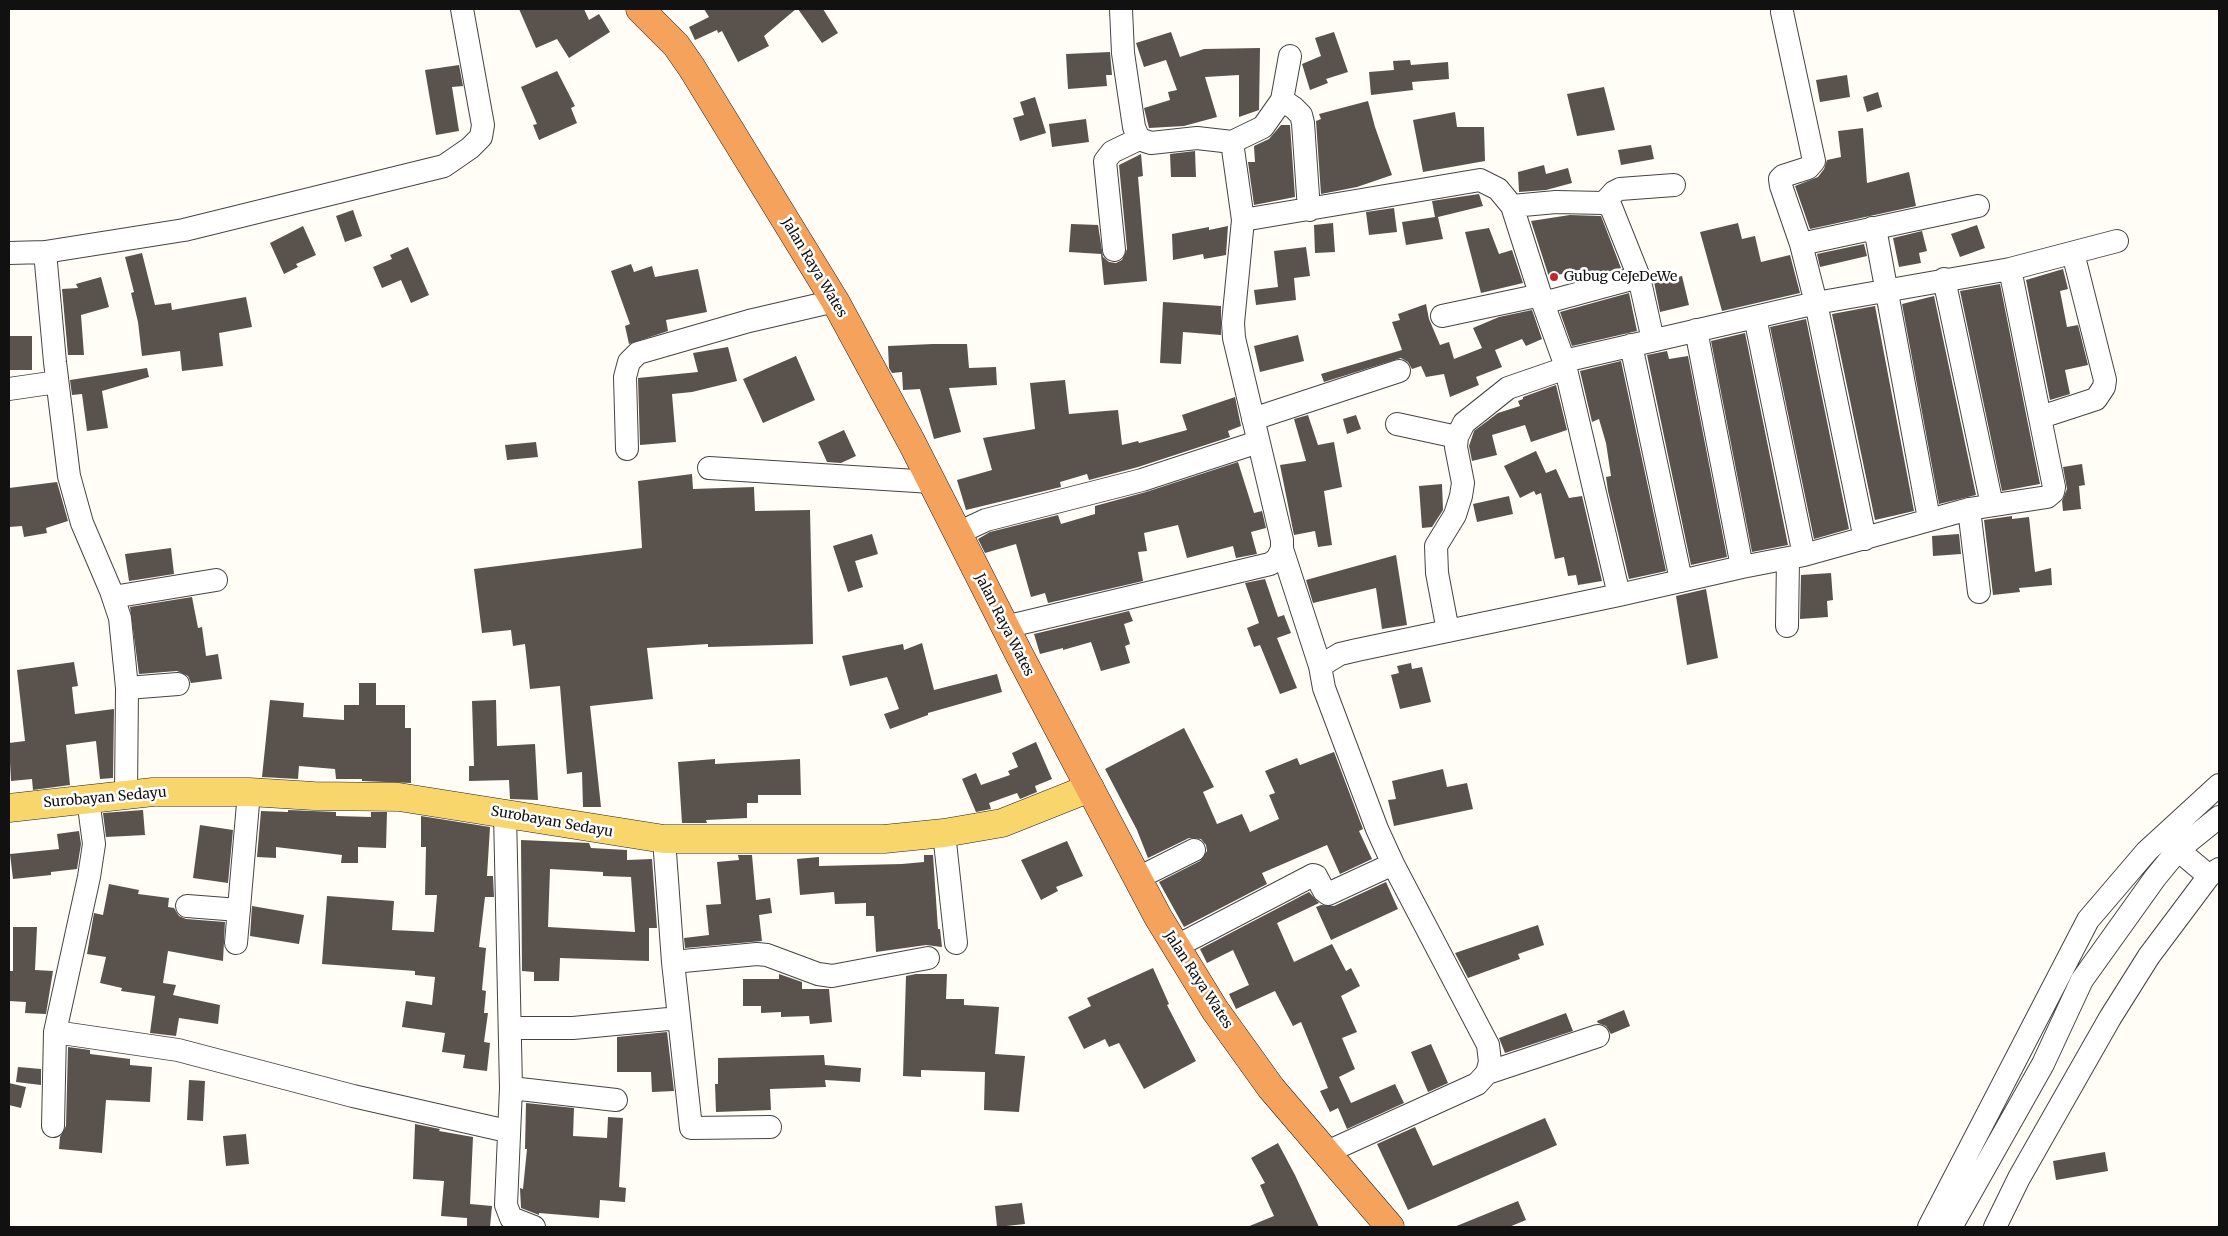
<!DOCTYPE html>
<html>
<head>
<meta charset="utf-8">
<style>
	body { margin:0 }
	#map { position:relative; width:2228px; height:1236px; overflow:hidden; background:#fffdf5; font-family:Merriweather,serif }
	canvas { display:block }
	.frame { position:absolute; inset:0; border:10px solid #111; pointer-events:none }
</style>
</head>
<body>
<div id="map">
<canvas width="2228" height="1236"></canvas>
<div class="frame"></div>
</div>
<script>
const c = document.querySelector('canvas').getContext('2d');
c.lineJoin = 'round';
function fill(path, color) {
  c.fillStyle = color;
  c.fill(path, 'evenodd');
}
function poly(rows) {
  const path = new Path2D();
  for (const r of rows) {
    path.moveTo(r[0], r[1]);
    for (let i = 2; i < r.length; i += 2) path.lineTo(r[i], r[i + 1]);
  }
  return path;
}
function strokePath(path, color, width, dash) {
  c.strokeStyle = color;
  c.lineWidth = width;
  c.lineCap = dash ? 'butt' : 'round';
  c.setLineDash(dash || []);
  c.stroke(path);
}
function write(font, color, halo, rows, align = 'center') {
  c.font = font + ' Merriweather,serif';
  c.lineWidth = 5;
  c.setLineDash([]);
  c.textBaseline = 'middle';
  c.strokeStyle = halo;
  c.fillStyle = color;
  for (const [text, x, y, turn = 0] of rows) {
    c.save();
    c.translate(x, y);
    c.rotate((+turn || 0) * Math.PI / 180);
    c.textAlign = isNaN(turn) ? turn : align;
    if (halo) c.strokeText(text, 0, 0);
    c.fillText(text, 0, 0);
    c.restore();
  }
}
const building = poly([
	[519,9,584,9,589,20,599,14,610,32,569,58,557,39,536,48],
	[704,9,796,9,764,36,769,46,738,62,722,31,718,33,717,30,695,40,689,27,709,17],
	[798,9,823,9,838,33,822,43],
	[1171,32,1180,57,1204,49,1260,48,1259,110,1239,117,1239,75,1205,77,1217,117,1184,126,1149,128,1144,108,1170,100,1168,92,1177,90,1166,60,1144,67,1136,43],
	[1334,32,1348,72,1326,79,1328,83,1310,90,1302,64,1321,56,1315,38],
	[1110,52,1112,75,1106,75,1107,86,1068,89,1066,54],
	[1410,60,1411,65,1448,62,1449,79,1412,82,1413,90,1371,95,1369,72,1394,70,1393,61],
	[459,65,463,86,452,87,459,131,436,135,425,70],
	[557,71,575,106,571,108,577,123,539,140,533,125,537,124,521,87],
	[1847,75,1850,97,1820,102,1816,80],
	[1604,87,1615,130,1577,136,1567,94],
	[1878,92,1882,107,1867,112,1863,97],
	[1035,97,1046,133,1020,141,1013,118,1024,115,1020,102],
	[1368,101,1375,127,1392,175,1357,187,1321,194,1316,121,1321,119,1319,114],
	[1455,112,1457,127,1484,127,1485,161,1423,172,1413,120],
	[1086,119,1089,142,1052,147,1049,124],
	[1281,125,1290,125,1295,197,1254,205,1248,162,1255,162,1254,146,1269,139],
	[1863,128,1867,183,1909,172,1916,206,1810,229,1795,186,1818,177,1824,169,1827,160,1841,157,1838,131],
	[1651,145,1654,159,1621,165,1618,150],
	[1195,151,1196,177,1171,177,1170,154],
	[1141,154,1143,176,1138,177,1147,281,1104,285,1101,254,1069,252,1071,224,1098,225,1103,257,1109,262,1116,263,1122,260,1127,249,1119,165],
	[1544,165,1546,174,1568,168,1572,183,1546,190,1519,192,1518,172],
	[1479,194,1483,206,1438,217,1443,239,1406,245,1402,222,1435,217,1432,201],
	[1394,208,1397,232,1369,235,1366,212],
	[353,210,362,236,345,242,336,216],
	[1570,215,1601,216,1621,268,1590,277,1587,268,1549,277,1531,221],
	[1333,223,1335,252,1315,253,1314,225],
	[1738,223,1742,239,1755,236,1761,262,1790,255,1800,293,1722,311,1700,232],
	[1977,225,1985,248,1960,257,1951,234],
	[303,226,316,255,296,264,298,267,284,274,270,243],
	[1228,226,1226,255,1204,259,1203,254,1173,260,1172,234,1209,227,1209,230],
	[1489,228,1499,254,1512,250,1523,283,1481,293,1465,232],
	[1922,231,1927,251,1919,253,1921,263,1899,267,1893,238],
	[1864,244,1867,256,1820,267,1817,254],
	[408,247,429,295,411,303,401,280,382,288,373,267,392,259,390,255],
	[1306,247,1310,276,1294,278,1296,300,1256,305,1254,290,1278,287,1274,251],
	[142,253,155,305,171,303,172,310,246,297,252,327,219,333,223,366,182,371,180,351,142,356,138,322,131,293,134,292,125,257],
	[631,264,634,272,652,266,655,277,698,269,707,312,666,320,668,331,629,344,625,326,630,324,611,271],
	[2063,269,2068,289,2060,291,2067,327,2078,325,2088,365,2065,370,2070,394,2050,400,2026,280],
	[1682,276,1689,305,1660,312,1654,282],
	[101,277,109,307,81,315,84,355,68,355,62,289,78,288,76,284],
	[2000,284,2040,484,2002,491,1960,291],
	[1629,293,1637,331,1572,346,1560,312],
	[1934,296,1976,495,1939,504,1902,304],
	[1163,302,1221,306,1221,335,1183,332,1181,364,1160,363],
	[1426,304,1429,319,1440,345,1449,342,1454,359,1482,348,1473,328,1499,317,1532,310,1542,339,1526,346,1522,339,1495,350,1502,367,1476,377,1479,385,1450,397,1444,374,1426,377,1421,366,1412,369,1408,362,1401,358,1324,382,1321,374,1402,350,1392,322,1400,320,1398,314],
	[1875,306,1914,511,1875,520,1832,314],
	[1806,319,1849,529,1814,539,1770,327],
	[1745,333,1788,545,1752,552,1711,341],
	[1298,335,1304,361,1260,372,1254,346],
	[9,336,32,336,32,370,9,370],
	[933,344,967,344,969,368,996,367,997,385,949,388,961,432,934,439,920,389,903,390,902,372,892,373,889,368,888,346],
	[728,347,737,381,692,392,672,394,676,442,640,445,638,378,698,372,693,353],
	[1667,351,1669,359,1688,356,1727,557,1691,565,1647,355],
	[796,356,815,400,763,423,743,379],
	[1621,361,1666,571,1629,579,1608,491,1606,477,1611,476,1606,443,1599,419,1592,422,1580,371],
	[147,368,149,377,102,391,108,428,87,431,82,394,72,395,70,380],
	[1065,380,1069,414,1118,410,1122,445,1138,441,1139,443,1187,430,1182,415,1235,397,1241,426,1228,431,1230,437,1138,467,1089,480,1087,474,1060,482,1061,487,966,510,957,480,992,470,983,438,1035,429,1030,383],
	[1556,385,1567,430,1531,442,1525,425,1492,435,1497,455,1472,461,1469,446,1474,431,1498,413,1520,406,1518,401,1523,399,1523,397],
	[1308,415,1318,445,1334,442,1342,487,1324,491,1332,545,1318,547,1315,531,1294,535,1280,465,1306,461,1294,419],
	[1356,415,1361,429,1347,434,1343,419],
	[844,430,856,456,841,463,827,462,818,442],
	[536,442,538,457,507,460,505,445],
	[1536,451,1546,473,1556,469,1569,498,1582,496,1602,581,1578,585,1576,575,1568,576,1564,557,1555,559,1541,493,1536,495,1534,491,1520,498,1504,466],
	[1238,462,1254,513,1262,511,1266,528,1251,532,1257,554,1236,558,1233,546,1187,558,1178,525,1144,533,1147,551,1138,552,1143,581,1048,603,1045,593,1031,597,1016,544,985,553,978,539,990,532,1058,515,1061,524,1095,514,1095,506,1146,492],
	[2082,464,2085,485,2079,486,2081,509,2063,511,2062,501,2067,489,2063,467],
	[692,474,693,489,754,487,755,511,810,510,813,644,708,647,708,644,647,648,653,699,590,706,601,807,583,807,582,772,567,774,560,686,530,689,525,644,513,646,511,630,482,633,474,569,642,548,638,481],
	[57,482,68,521,46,528,47,533,24,537,22,526,9,527,9,488],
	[1442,484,1443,510,1432,527,1422,528,1419,486],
	[1509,496,1513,514,1477,522,1473,504],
	[2012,516,2012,519,2029,517,2035,572,2051,568,2052,585,2019,588,2020,592,1993,595,1984,520],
	[872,534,878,554,855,561,863,587,848,592,833,546],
	[1959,534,1961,554,1933,556,1932,536],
	[171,548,174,574,129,581,125,554],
	[1396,555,1407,625,1382,629,1376,588,1313,603,1306,580],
	[1831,573,1833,600,1827,601,1828,617,1800,619,1801,575],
	[1265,579,1278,617,1284,615,1291,633,1277,638,1297,688,1280,694,1260,645,1254,647,1247,628,1259,623,1245,583],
	[1706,589,1718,658,1687,665,1676,596],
	[192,597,198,628,202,627,206,656,218,654,222,679,191,683,188,676,177,671,139,674,130,607],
	[1129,611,1133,621,1124,624,1130,644,1125,646,1130,663,1101,671,1091,642,1063,650,1063,648,1040,654,1034,634],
	[922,643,934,690,997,674,1002,692,928,713,928,715,890,729,884,714,899,709,887,677,850,686,842,656,903,644,904,650],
	[74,662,78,686,72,687,75,714,114,709,113,778,100,779,96,741,66,745,70,785,33,790,32,779,11,781,9,743,25,741,17,670],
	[1411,663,1412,669,1422,667,1431,702,1400,709,1391,675,1399,673,1397,666],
	[359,683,376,683,376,705,405,705,405,728,411,728,411,783,362,781,362,779,336,779,335,769,299,766,298,779,262,777,270,700,304,703,303,717,344,720,344,705,359,705],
	[496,700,497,746,535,744,538,800,510,799,509,780,469,781,469,766,474,766,472,701],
	[1184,728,1214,787,1203,792,1217,824,1242,814,1250,832,1279,819,1269,795,1275,793,1265,771,1297,758,1300,765,1334,752,1363,829,1359,831,1372,859,1340,874,1327,845,1262,873,1267,884,1184,927,1159,882,1200,861,1207,851,1206,845,1201,839,1189,838,1148,858,1137,830,1105,769],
	[1036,742,1052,779,1035,786,1037,792,1020,799,1017,793,989,803,991,809,976,812,962,779,976,773,981,785,1010,775,1008,771,1018,767,1012,753],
	[715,759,715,764,800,759,801,795,758,795,758,803,747,803,747,818,706,820,707,823,682,823,678,762],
	[1443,769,1447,787,1467,783,1473,809,1394,826,1388,800,1396,799,1392,781],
	[143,810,145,835,106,837,103,813],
	[288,810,336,812,336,816,371,817,371,812,387,812,386,848,358,847,358,863,341,863,342,855,276,847,276,858,257,857,261,811,288,812],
	[421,816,490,827,487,876,493,876,494,897,485,897,479,947,486,948,482,990,486,991,484,1013,488,1013,484,1042,490,1043,487,1071,463,1068,465,1055,442,1052,445,1033,402,1027,406,1001,432,1005,435,977,415,975,415,971,322,964,327,896,394,901,392,930,434,932,437,895,425,895,426,847,421,847],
	[200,825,233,830,228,883,193,878],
	[79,831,81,844,77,869,51,872,51,875,13,879,10,854,59,849,57,834],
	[521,840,589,843,591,848,627,850,627,860,652,859,657,928,649,928,649,961,560,958,559,981,534,981,534,972,522,971],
	[550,869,603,872,603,876,631,877,635,932,548,927],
	[1067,841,1083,876,1056,887,1058,891,1041,900,1021,860],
	[738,855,752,855,756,900,770,898,772,913,759,915,762,941,685,948,684,938,709,935,706,905,721,904,717,862,739,860],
	[924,855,933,855,938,929,940,929,942,947,926,945,876,952,874,916,866,916,866,903,835,904,834,892,800,895,797,859,819,857,819,866,902,864,924,862],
	[1386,882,1398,909,1331,940,1316,907,1321,905,1334,906],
	[109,884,139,890,138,894,169,898,168,907,174,908,179,916,186,919,225,922,223,961,168,951,163,983,176,985,173,995,220,1005,218,1024,179,1018,176,1036,150,1033,155,996,121,991,122,988,100,983,106,957,87,954,94,913,103,915],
	[1309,892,1319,903,1277,923,1294,962,1332,944,1346,971,1351,968,1360,986,1341,996,1357,1032,1342,1038,1355,1069,1339,1077,1351,1103,1395,1084,1404,1103,1347,1129,1338,1108,1330,1112,1320,1091,1328,1088,1301,1022,1293,1026,1275,991,1236,1009,1229,994,1249,985,1233,950,1207,963,1200,949],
	[252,906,304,915,299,944,250,936],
	[1538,925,1544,945,1518,954,1520,959,1468,978,1455,953],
	[13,927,37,927,35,970,53,971,46,1014,25,1013,26,1002,9,1001,9,971,13,971],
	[1153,968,1169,1004,1167,1005,1196,1061,1144,1089,1119,1043,1109,1047,1105,1039,1084,1049,1068,1017,1091,1006,1087,998],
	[779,974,802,982,802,989,829,989,832,1022,810,1024,809,1016,781,1017,781,1012,761,1013,761,1006,743,1006,743,979,779,979],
	[916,974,947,974,946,999,964,999,964,1005,999,1007,995,1054,1025,1056,1019,1112,984,1110,985,1072,921,1070,921,1077,903,1076,906,976],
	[1624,1010,1630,1026,1611,1034,1606,1026,1598,1023,1597,1021],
	[1566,1013,1573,1031,1505,1053,1499,1038],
	[667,1032,674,1091,652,1092,651,1072,617,1072,617,1037],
	[1431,1044,1448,1083,1428,1092,1411,1052],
	[68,1047,90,1050,90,1054,130,1059,130,1065,152,1067,150,1102,106,1100,102,1153,59,1149,60,1137,66,1126],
	[824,1055,825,1065,861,1068,860,1082,825,1080,826,1087,770,1089,771,1110,716,1112,715,1084,718,1084,718,1058],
	[18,1067,41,1069,41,1085,16,1082],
	[189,1080,205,1081,203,1121,187,1120],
	[9,1083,26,1087,21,1108,9,1105],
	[526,1103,574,1108,573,1136,607,1138,608,1117,623,1118,619,1187,626,1188,625,1202,600,1200,599,1218,539,1213,539,1215,521,1208,520,1188,523,1189,527,1149,525,1149],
	[1545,1118,1557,1145,1408,1210,1377,1144,1415,1127,1433,1166],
	[415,1124,440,1129,439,1131,473,1137,470,1204,492,1206,490,1227,467,1227,467,1218,441,1216,444,1181,413,1179],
	[246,1134,249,1164,226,1166,223,1136],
	[1278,1143,1295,1175,1319,1227,1247,1227,1274,1216,1260,1185,1265,1183,1251,1158],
	[2105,1152,2108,1171,2056,1180,2053,1161],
	[1518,1201,1526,1220,1509,1227,1454,1227],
	[1022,1203,1025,1224,997,1227,995,1206]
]);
const minor = poly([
	[1121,9,1123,53,1134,127,1139,139,1151,143,1197,138,1232,142,1263,127,1282,100,1290,56],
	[1782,12,1814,161,1808,168,1783,176,1780,179,1781,186,1801,244,1816,303,1865,539],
	[1282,100,1294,108,1301,115,1303,123,1309,210],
	[1604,203,1614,192,1620,189,1674,185],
	[1512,206,1543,303,1564,361,1619,595],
	[1243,220,1480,180,1498,189,1512,206,1556,202,1604,203,1611,207,1639,277,1543,303],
	[1872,228,1877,239,1929,519],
	[1801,244,1978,206],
	[1114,250,1105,161,1112,152,1139,139],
	[45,252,55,362,69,476,82,523,111,591,120,618,127,688,126,794],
	[9,253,45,252,184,230,444,166,470,148,481,137,483,125,462,9],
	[1639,277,1653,340],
	[1944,279,1992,505],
	[1442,316,1541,295],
	[1755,317,1804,555],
	[1696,330,1742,567],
	[1631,345,1681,580],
	[1564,361,1816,303,2010,269,2117,241],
	[9,389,57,382],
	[2041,417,2096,399,2104,387,2105,380,2073,253],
	[1253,419,1399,371],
	[1397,424,1457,437],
	[627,449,625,377,629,362,638,353,749,321,835,301],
	[709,468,932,482],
	[1969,509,1979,592],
	[958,533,986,520,1142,480,1258,442],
	[1282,549,1320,666],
	[113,597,216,580],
	[1787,626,1788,559],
	[1005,627,1270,564,1277,559,1282,549,1282,540,1234,338,1233,323,1243,220,1232,142],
	[1448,631,1437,573,1436,546,1455,515,1461,496,1463,483,1456,447,1457,437,1464,423,1508,388,1566,368],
	[127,688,178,684],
	[505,814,511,1088,506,1205,511,1218,534,1227],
	[944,833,956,943],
	[664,839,673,962,757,954,767,955,818,974,832,976,928,958],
	[2178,850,2209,876],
	[1138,878,1194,850],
	[187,906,239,910],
	[236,943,249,792],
	[1177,946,1313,875,1316,876,1324,891,1328,894,1393,864],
	[673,962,691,1128,770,1127],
	[510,1028,573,1028,679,1018],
	[55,1032,178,1050,353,1096,507,1131],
	[1487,1073,1598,1036],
	[511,1088,616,1100],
	[53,1126,55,1032,89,877,94,844,88,799],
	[1325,1153,1477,1084,1487,1073,1490,1062,1488,1045,1393,864,1377,829,1324,688,1320,666,1340,654,1357,650,1619,595,1742,567,1804,555,1969,509,2047,497,2053,492,2054,487,2010,269],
	[1929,1227,2088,920,2147,851,2219,785],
	[1951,1227,2043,1064,2082,980,2155,878,2178,850,2219,817],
	[1995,1227,2019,1178,2110,1018,2149,956,2209,876,2219,869]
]);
const major = poly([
	[9,808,153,792,249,792,314,796,399,797,664,839,884,839,944,833,1002,823,1090,788]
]);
const highway = poly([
	[640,9,676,45,692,68,835,301,912,443,1019,654,1158,917,1215,1010,1271,1088,1390,1227]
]);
const markers = [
	[1554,277,5,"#c4262e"]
];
const streetNames = [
	["Jalan Raya Wates",814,268,59],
	["Jalan Raya Wates",1004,625,63],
	["Surobayan Sedayu",105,798,-5],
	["Surobayan Sedayu",552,822,10],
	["Jalan Raya Wates",1198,980,57]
];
const poiNames = [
	["Gubug CeJeDeWe",1564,277]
];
fill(building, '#5a524d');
strokePath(minor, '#444', 24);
strokePath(major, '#222', 29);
strokePath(highway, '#222', 29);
strokePath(minor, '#fff', 22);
strokePath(major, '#f9d66b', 28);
strokePath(highway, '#f5a25d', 28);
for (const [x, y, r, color] of markers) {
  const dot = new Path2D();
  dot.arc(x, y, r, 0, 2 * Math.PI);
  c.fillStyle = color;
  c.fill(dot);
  strokePath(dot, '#fff', 2);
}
write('14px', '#111', '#fff', streetNames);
write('14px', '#111', '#fff', poiNames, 'left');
</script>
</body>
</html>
